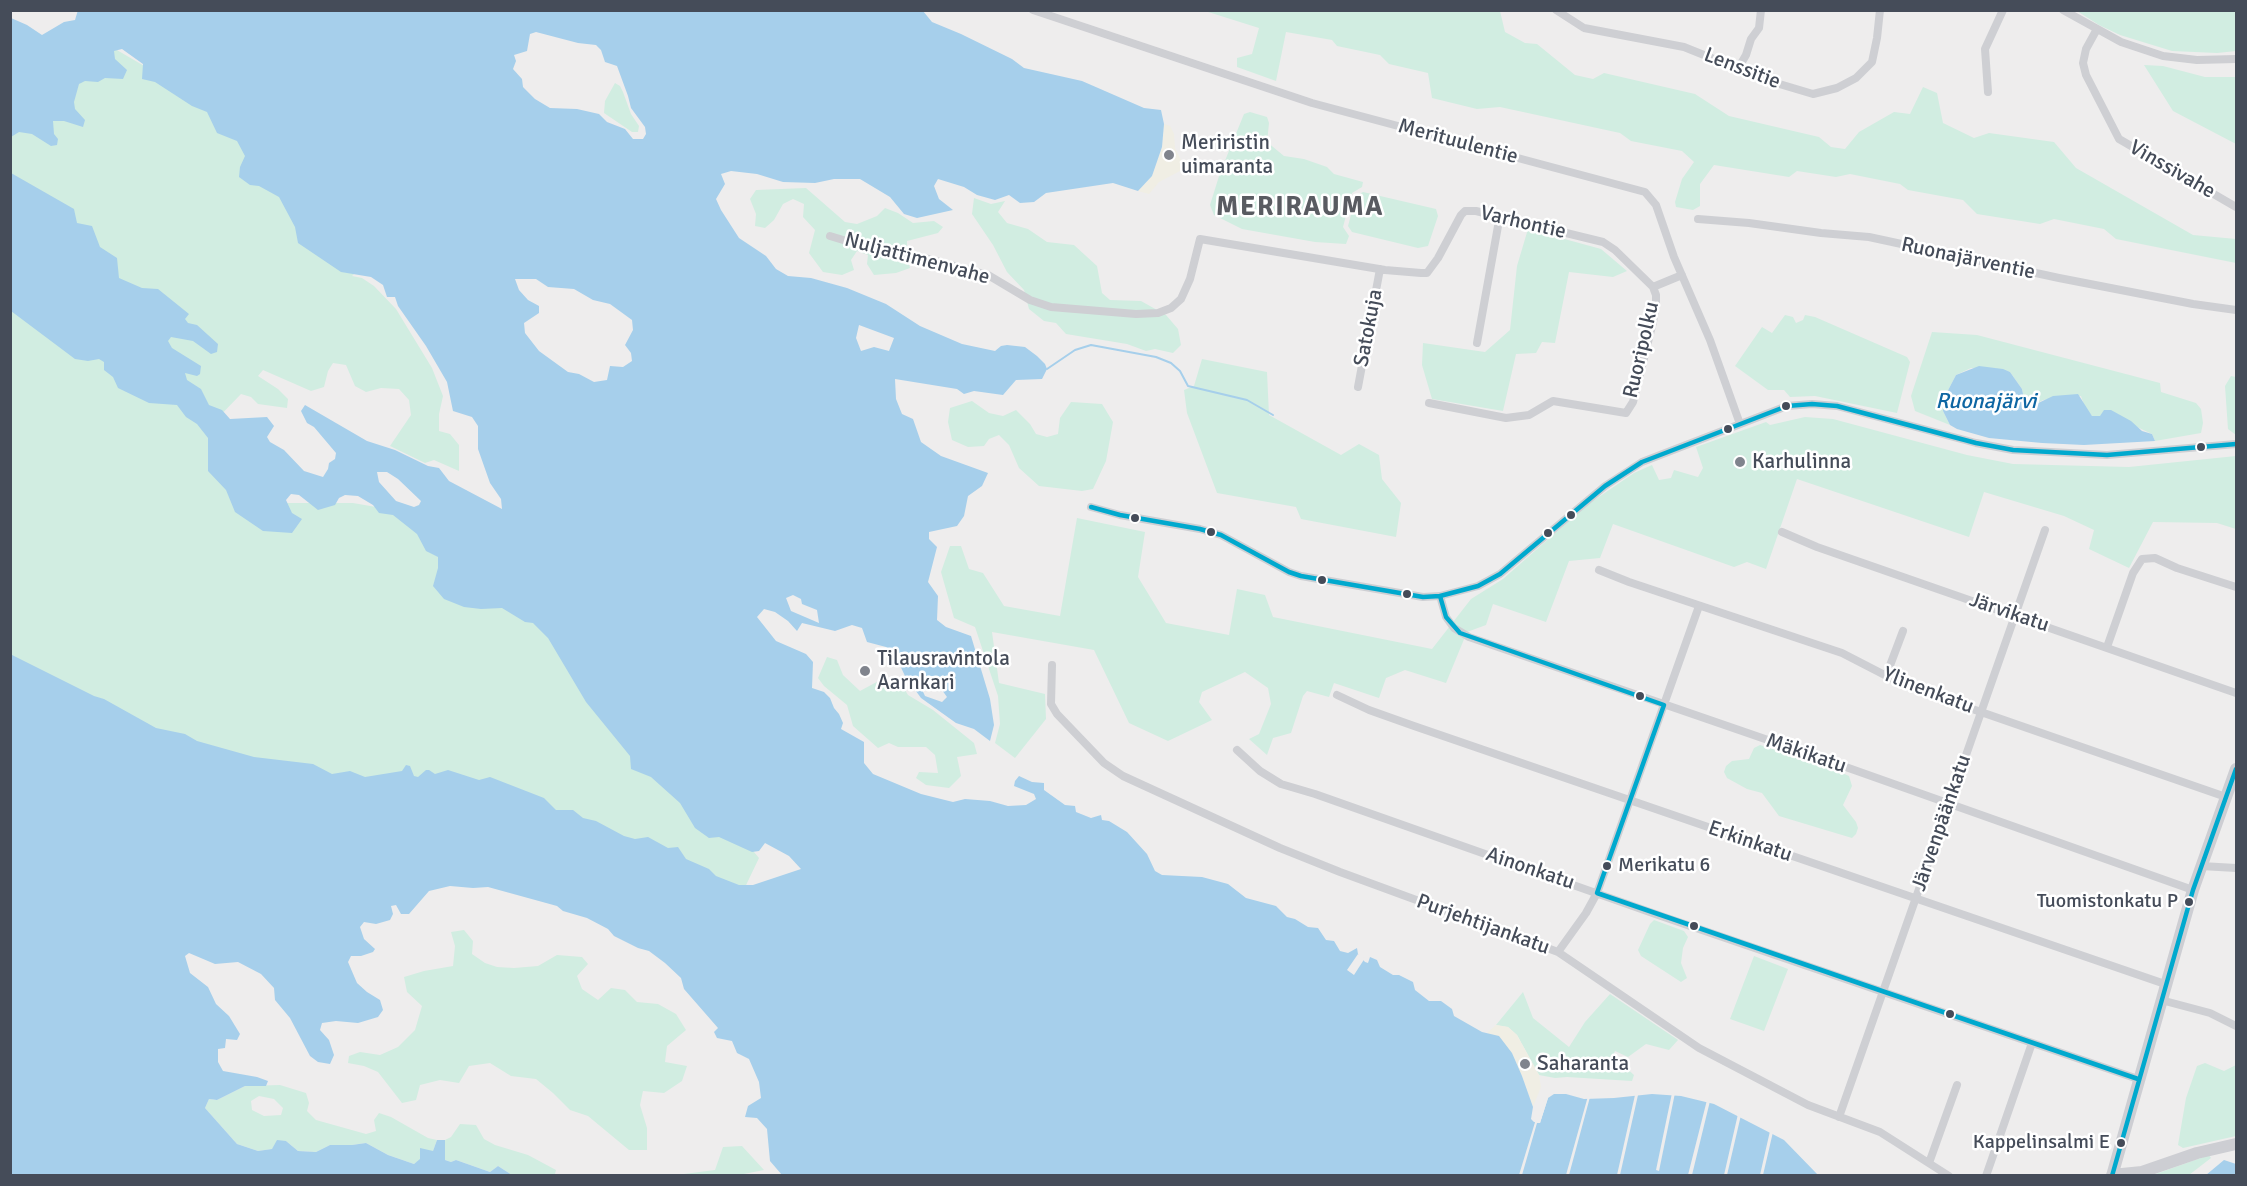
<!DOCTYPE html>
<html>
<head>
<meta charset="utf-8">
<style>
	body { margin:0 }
	#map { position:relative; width:2247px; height:1186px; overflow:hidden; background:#eeeded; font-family:Signika,sans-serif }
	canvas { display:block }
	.frame { position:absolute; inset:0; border:12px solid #454c59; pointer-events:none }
</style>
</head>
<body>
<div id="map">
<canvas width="2247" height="1186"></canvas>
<div class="frame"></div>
</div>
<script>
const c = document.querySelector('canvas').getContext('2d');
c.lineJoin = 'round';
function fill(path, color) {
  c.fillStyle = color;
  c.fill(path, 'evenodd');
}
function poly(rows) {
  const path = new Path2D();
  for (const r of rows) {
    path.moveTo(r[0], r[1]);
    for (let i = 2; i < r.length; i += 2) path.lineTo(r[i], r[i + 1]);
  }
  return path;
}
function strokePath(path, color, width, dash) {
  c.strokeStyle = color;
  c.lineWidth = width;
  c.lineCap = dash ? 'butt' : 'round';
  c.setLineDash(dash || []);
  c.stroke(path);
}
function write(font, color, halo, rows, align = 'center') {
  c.font = font + ' Signika,sans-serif';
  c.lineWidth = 5;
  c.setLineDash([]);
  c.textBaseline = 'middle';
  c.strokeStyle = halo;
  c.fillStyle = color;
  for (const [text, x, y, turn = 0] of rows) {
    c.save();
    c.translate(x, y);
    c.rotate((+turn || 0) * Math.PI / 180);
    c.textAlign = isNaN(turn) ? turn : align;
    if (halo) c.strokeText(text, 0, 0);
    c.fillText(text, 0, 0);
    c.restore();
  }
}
const green = poly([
	[1205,11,1500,11,1505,32,1525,43,1537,44,1575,75,1593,79,1604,73,1695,94,1729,116,1819,137,1831,147,1845,149,1859,132,1894,112,1910,114,1923,87,1937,93,1943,123,1974,138,1989,133,2054,142,2076,168,2193,235,2236,239,2236,263,2116,239,2104,229,2054,219,2040,224,1977,214,1963,200,1908,190,1900,184,1850,174,1836,177,1797,171,1789,177,1714,165,1700,184,1700,206,1693,210,1676,207,1675,202,1682,179,1694,162,1682,151,1631,141,1620,133,1500,107,1477,109,1432,98,1428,73,1389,64,1380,55,1337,46,1332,40,1286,32,1276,81,1237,67,1237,58,1252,54,1259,28],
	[2077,11,2236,11,2236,51,2217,53,2172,51,2120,35,2099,25],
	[98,39,146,67,288,153,359,269,352,276,362,278,374,286,396,309,432,368,443,396,439,414,439,431,450,434,459,445,459,471,434,460,425,463,390,446,411,415,409,400,399,389,381,388,366,392,355,386,346,365,333,363,328,371,324,387,311,391,263,370,258,376,278,389,288,399,287,408,258,404,251,397,241,394,212,424,283,503,353,503,422,515,452,540,701,788,759,858,737,904,130,730,11,673,10,60],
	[2144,65,2163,66,2205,77,2236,77,2236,144,2173,111],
	[615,83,620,86,623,92,631,114,639,126,638,132,632,132,604,113,605,101],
	[1250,112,1267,117,1269,123,1267,142,1284,156,1304,159,1327,167,1334,174,1363,182,1362,187,1352,193,1343,227,1349,236,1346,244,1315,242,1242,229,1214,215,1210,205,1220,173,1244,114],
	[806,188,845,222,857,224,877,216,885,208,898,213,913,223,934,221,943,227,938,233,907,241,907,257,910,268,896,273,874,275,867,264,868,255,857,251,851,260,854,270,842,275,823,272,809,253,815,230,803,217,804,204,793,199,783,204,774,220,765,228,755,226,756,214,750,199,756,190],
	[1363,192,1436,209,1438,216,1428,246,1418,248,1352,232,1348,226,1356,196],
	[974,198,991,204,1005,201,998,212,1007,223,1028,229,1047,242,1074,245,1097,266,1102,293,1110,300,1141,301,1166,315,1178,329,1181,345,1173,353,1155,349,1146,351,1127,344,1066,334,1056,323,1044,321,1029,309,1024,290,1007,272,993,245,972,214],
	[1528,229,1601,249,1627,271,1613,277,1569,272,1555,343,1542,342,1536,353,1516,354,1503,411,1432,399,1422,365,1423,343,1485,352,1510,330,1517,266],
	[1785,315,1793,317,1796,323,1803,320,1805,315,1815,317,1907,357,1910,362,1897,413,1815,396,1790,397,1784,390,1768,390,1735,366,1762,327,1772,333],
	[1932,332,1977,335,2160,383,2161,392,2196,403,2201,409,2203,423,2201,433,2155,441,2152,434,2137,427,2100,416,2092,416,2085,408,2081,396,2043,400,2030,407,2025,404,2022,389,2010,372,1993,368,1971,368,1956,375,1944,398,1943,411,1950,425,1915,411,1911,396],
	[1202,359,1267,372,1269,415,1341,455,1359,444,1379,455,1382,479,1401,503,1396,537,1301,519,1296,507,1217,493,1187,413,1184,390,1194,386],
	[2231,376,2236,377,2236,435,2228,429,2225,386],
	[972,401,989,413,1003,416,1016,410,1030,424,1036,434,1047,437,1058,434,1060,418,1071,402,1102,404,1113,422,1106,461,1093,489,1082,491,1039,486,1019,468,1009,445,999,435,989,439,984,446,968,447,952,440,948,422,950,408],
	[1805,417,1833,419,1967,455,2013,464,2129,467,2236,456,2236,529,2217,523,2153,522,2129,568,2089,549,2094,530,2064,516,1984,492,1969,537,1797,479,1766,569,1747,562,1734,567,1613,524,1600,558,1569,561,1546,622,1493,604,1486,625,1467,632,1446,683,1405,670,1386,678,1379,698,1334,683,1329,697,1307,691,1303,696,1291,733,1273,738,1267,755,1249,739,1259,734,1271,704,1268,688,1245,672,1202,692,1199,702,1212,720,1168,741,1129,723,1094,650,992,632,999,683,1045,694,1046,719,1015,758,995,743,1000,724,998,696,975,627,954,618,941,572,950,546,961,546,969,569,983,573,1004,606,1060,616,1077,518,1145,532,1138,577,1166,623,1229,635,1237,589,1265,595,1273,617,1432,649,1471,599,1503,579,1587,505,1634,473,1652,465,1659,480,1671,478,1674,470,1698,477,1703,468,1696,447,1766,422,1770,425],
	[827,657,837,660,843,675,860,691,884,678,898,678,908,695,933,710,974,743,977,754,957,757,961,776,949,788,926,785,916,778,919,772,938,773,935,755,926,747,898,747,889,743,878,748,853,726,847,705,824,686,818,678],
	[1760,745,1827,766,1849,776,1852,786,1843,805,1856,822,1858,828,1856,834,1852,838,1779,816,1762,793,1747,789,1727,778,1724,772,1726,766,1732,761,1749,759,1754,748],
	[1654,920,1684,931,1688,937,1683,948,1681,963,1687,978,1681,982,1641,956,1638,950,1650,924],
	[464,930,473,941,472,954,485,963,497,967,514,968,538,966,557,955,582,957,588,964,577,976,582,989,598,1000,611,988,625,990,637,1002,658,1004,676,1014,686,1030,667,1046,665,1062,687,1066,682,1081,664,1093,643,1091,640,1105,647,1128,647,1150,629,1150,588,1116,570,1110,553,1093,536,1079,511,1076,490,1063,469,1066,459,1083,440,1080,420,1085,416,1100,402,1103,378,1072,364,1066,348,1063,349,1056,360,1052,380,1055,398,1047,415,1030,422,1006,407,992,404,977,424,971,453,966,455,946,451,932],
	[1754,956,1788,969,1764,1031,1730,1019],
	[1523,992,1533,1018,1569,1047,1585,1022,1610,994,1678,1040,1669,1050,1646,1044,1628,1057,1615,1051,1613,1056,1634,1075,1632,1081,1567,1077,1555,1078,1539,1075,1517,1035,1508,1027,1496,1025],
	[2205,1063,2224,1071,2236,1065,2236,1136,2183,1148,2178,1145,2186,1098,2197,1066],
	[280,1085,306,1093,309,1103,307,1111,316,1120,366,1134,376,1131,374,1120,379,1113,391,1117,428,1138,437,1140,433,1151,414,1164,388,1155,366,1143,352,1145,330,1145,316,1152,298,1151,286,1141,272,1149,258,1151,237,1144,205,1108,209,1099,217,1100,245,1086],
	[259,1096,274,1099,283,1108,281,1115,264,1116,252,1110,251,1101],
	[460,1124,476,1125,484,1139,495,1145,528,1155,556,1170,555,1174,512,1175,498,1166,490,1172,456,1160,451,1162,445,1160,445,1140,451,1137],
	[742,1146,764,1170,739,1175,676,1175,715,1170,723,1147],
	[2209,1155,2211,1158,2189,1175,2150,1176]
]);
const sand = poly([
	[1164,124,1170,126,1174,134,1175,148,1182,162,1180,171,1159,182,1149,194,1138,191,1152,176,1162,147],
	[1496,1025,1508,1027,1517,1035,1539,1075,1541,1087,1533,1107,1522,1076,1487,1033]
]);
const water = poly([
	[78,10,923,11,932,22,961,34,1012,59,1024,68,1082,81,1144,108,1161,110,1164,124,1162,147,1152,176,1138,191,1113,183,1046,193,1034,202,1020,203,1009,195,995,200,977,195,964,187,938,179,934,186,939,199,953,210,917,218,904,214,890,197,860,179,834,179,815,183,783,182,757,174,731,171,721,174,725,184,716,199,721,210,739,238,766,256,776,269,788,276,811,278,847,288,886,304,920,326,962,344,995,351,1001,346,1007,345,1025,347,1037,356,1045,364,1047,369,1042,379,1016,380,1003,395,974,391,964,394,957,389,895,379,896,399,902,414,913,419,921,442,941,456,988,473,982,486,968,496,964,516,957,526,929,532,929,539,937,547,928,582,938,596,937,620,946,627,971,636,990,699,994,725,990,741,974,729,956,723,921,698,905,676,897,659,886,647,867,642,862,628,852,625,835,631,802,623,797,631,788,621,775,612,764,609,757,617,776,641,806,654,813,662,812,688,824,692,830,698,834,708,839,714,843,723,841,729,864,742,864,763,873,774,921,794,953,802,965,799,990,801,1008,806,1026,805,1036,799,1034,794,1014,786,1015,781,1019,776,1032,782,1044,783,1044,790,1065,805,1075,806,1076,812,1091,818,1101,815,1102,820,1109,821,1127,832,1147,854,1155,871,1162,875,1202,877,1228,884,1246,898,1276,906,1287,917,1295,919,1308,927,1318,928,1326,940,1334,941,1340,951,1348,953,1357,948,1358,954,1365,962,1368,963,1370,957,1377,960,1380,967,1393,975,1399,975,1413,982,1415,990,1429,1001,1441,1001,1452,1009,1454,1016,1482,1032,1499,1036,1512,1053,1522,1076,1533,1107,1531,1119,1534,1122,1540,1123,1548,1098,1554,1094,1566,1094,1584,1099,1614,1098,1652,1094,1681,1096,1714,1104,1784,1140,1818,1175,782,1175,770,1161,767,1129,757,1118,745,1117,748,1106,761,1098,759,1082,749,1059,737,1053,732,1041,717,1038,714,1032,718,1028,684,989,681,978,665,963,649,951,638,948,614,936,608,929,587,918,563,911,557,906,488,887,473,888,450,886,429,891,409,914,401,914,396,905,391,906,393,914,390,920,376,924,364,922,360,927,364,939,375,949,373,952,361,956,351,956,348,962,357,983,367,992,380,1000,383,1010,378,1017,358,1023,336,1021,322,1023,320,1030,329,1040,334,1055,330,1064,318,1062,310,1056,290,1018,275,1000,274,988,261,974,238,962,215,964,189,953,185,956,190,973,208,987,216,1004,229,1016,240,1034,237,1040,226,1039,225,1048,218,1049,218,1062,223,1071,257,1077,268,1081,266,1086,245,1086,217,1100,209,1099,205,1108,237,1144,258,1151,272,1149,277,1140,286,1141,298,1151,316,1152,330,1145,352,1145,366,1143,388,1155,414,1164,420,1159,420,1148,433,1151,437,1140,445,1140,445,1160,451,1162,456,1160,490,1172,498,1166,512,1175,11,1175,10,654,94,696,104,699,156,728,185,734,197,741,254,757,313,764,332,774,350,771,365,777,402,771,406,765,410,766,414,776,418,777,426,770,429,770,435,774,448,770,479,780,490,777,544,798,556,810,573,810,583,818,596,821,624,836,635,839,648,837,668,848,678,847,686,859,709,869,716,876,739,885,753,885,801,869,789,856,765,843,759,851,752,852,719,837,709,838,695,828,680,803,651,777,631,769,630,756,586,702,548,638,533,623,525,622,502,608,481,609,464,607,444,599,433,586,438,568,438,557,426,551,417,534,393,515,379,513,373,505,358,496,345,495,339,498,335,505,318,510,299,495,291,494,286,500,292,513,302,519,292,533,263,531,235,512,226,490,208,471,208,438,197,424,186,417,177,405,149,403,118,388,113,377,104,370,104,362,99,359,88,361,75,359,11,311,11,173,74,209,77,223,92,226,100,247,117,258,119,278,142,288,158,289,189,314,185,319,188,323,197,325,218,344,217,352,211,354,193,341,171,337,168,341,172,348,201,366,200,374,197,376,185,373,187,380,201,389,209,405,222,410,230,419,267,417,274,426,267,437,270,442,284,450,304,471,323,477,328,469,329,463,335,459,336,453,314,427,307,423,301,411,305,405,367,441,395,450,428,466,439,468,449,481,502,509,501,499,490,483,478,449,478,426,472,417,453,411,447,382,426,346,398,306,395,297,387,297,383,285,371,277,341,272,298,243,295,227,279,197,259,186,250,185,239,177,240,167,245,156,237,141,217,133,207,112,192,106,155,82,142,79,143,64,122,49,114,51,115,59,127,70,123,79,105,78,98,82,85,81,79,84,74,102,75,109,85,120,83,127,64,121,53,121,54,134,58,139,57,145,51,146,32,134,19,132,11,137,11,18,27,25,42,35,64,22,75,20],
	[536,32,578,43,596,45,601,50,605,62,617,66,628,96,631,108,645,127,646,134,643,139,633,139,625,129,607,122,599,114,577,109,550,108,535,99,523,87,522,79,513,69,516,61,514,55,527,51,530,34],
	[515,279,536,279,548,287,574,289,593,300,610,304,632,320,633,330,625,345,631,353,632,361,623,367,610,366,607,380,594,382,579,374,568,372,539,351,525,333,524,323,539,313,539,306,528,300,519,290],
	[859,325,894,338,889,351,874,347,861,351,856,338],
	[377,472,387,472,398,479,421,501,419,505,414,507,396,501,379,482],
	[793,595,801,599,802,604,817,610,819,623,791,611,786,598],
	[932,676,947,697,942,702,925,696,918,681],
	[1979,366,2003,369,2010,372,2022,389,2025,404,2030,407,2053,396,2078,394,2092,416,2100,416,2104,410,2111,410,2131,421,2142,431,2152,434,2155,441,2084,445,2042,443,1989,438,1957,429,1950,425,1943,411,1944,398,1956,375],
	[2224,1160,2236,1164,2236,1175,2206,1175]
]);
const pier = poly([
	[1358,954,1365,958,1354,975,1347,970],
	[1672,1093,1675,1093,1659,1171,1656,1170],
	[1635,1095,1638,1095,1620,1175,1617,1175],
	[1588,1096,1590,1097,1569,1175,1566,1175],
	[1545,1097,1548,1098,1540,1123,1537,1123,1522,1175,1519,1175,1536,1119,1538,1120],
	[1707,1100,1710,1101,1692,1175,1688,1175],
	[1738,1114,1741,1115,1727,1175,1724,1175],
	[1770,1131,1773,1132,1763,1175,1760,1175]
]);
const stream = poly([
	[1047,369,1075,350,1091,345,1156,357,1171,363,1180,371,1188,386,1247,400,1273,415]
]);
const street = poly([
	[1033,10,1312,103,1645,192,1656,205,1674,257,1710,340,1740,424],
	[1556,10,1584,28,1684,47,1766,80,1813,94,1837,88,1856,78,1872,62,1877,38,1880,10],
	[2063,10,2121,42,2163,56,2197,60,2236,59],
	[2097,29,2086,49,2083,63,2086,75,2119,139,2236,207],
	[1739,67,1746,55,1751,39,1759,28,1761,10],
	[1988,92,1985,49,2003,10],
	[1698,219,1749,223,1821,233,1869,237,2059,278,2193,304,2236,310],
	[830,236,853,243,907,253,988,275,1030,300,1051,307,1136,314,1158,313,1171,308,1181,299,1190,279,1200,239,1385,270,1421,273,1427,273,1438,258,1461,215,1465,211,1476,211,1603,242,1615,250,1653,287,1682,275],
	[1477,343,1500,215],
	[1358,387,1380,269],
	[1429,403,1506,418,1529,415,1553,401,1626,413,1633,402,1653,322,1656,303,1656,295,1653,287],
	[1091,507,1120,515,1200,529,1221,535,1289,572,1301,576,1423,597,1440,596,1478,586,1500,574,1605,486,1642,462,1787,406,1812,404,1837,406,1976,443,2013,450,2107,455,2236,444],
	[1782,532,1817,547,2236,693],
	[1599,570,1629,582,1842,653,1906,686,2226,797],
	[1440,596,1446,617,1454,628,1469,637,1826,760,2193,890],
	[2107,647,2133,573,2142,559,2155,558,2177,568,2236,587],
	[1052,665,1051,704,1057,714,1104,763,1123,776,1280,848,1340,872,1558,952,1699,1048,1808,1105,1880,1132,1949,1176],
	[1886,676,1903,631],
	[1337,695,1369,710,1414,726,2165,984],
	[1237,750,1260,771,1281,784,1315,794,1661,916,2138,1079],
	[2201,866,2236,868],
	[1558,952,1586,913,1597,893,1699,606],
	[2161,1000,2210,1013,2236,1026],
	[1839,1117,2045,530],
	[1929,1163,1957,1085],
	[1986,1176,2032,1043]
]);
const secondary = poly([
	[2112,1175,2142,1172,2197,1153,2236,1144],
	[2112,1176,2193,890,2236,769]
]);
const bus1 = poly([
	[1091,507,1120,515,1200,529,1221,535,1289,572,1301,576,1423,597,1440,596,1478,586,1500,574,1605,486,1642,462,1787,406,1812,404,1837,406,1976,443,2013,450,2107,455,2236,444],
	[1440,596,1446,617,1460,633,1664,705,1597,893,2138,1079],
	[2112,1176,2193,890,2236,769]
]);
const markers = [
	[1169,155,6,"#80848d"],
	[1786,406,5,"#454c59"],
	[1728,429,5,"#454c59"],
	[2201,447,5,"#454c59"],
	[1740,462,6,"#80848d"],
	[1571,515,5,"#454c59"],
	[1135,518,5,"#454c59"],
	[1211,532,5,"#454c59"],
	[1548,533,5,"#454c59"],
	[1322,580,5,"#454c59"],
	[1407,594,5,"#454c59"],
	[865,671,6,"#80848d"],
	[1640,696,5,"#454c59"],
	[1607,866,5,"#454c59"],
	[2189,902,5,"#454c59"],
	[1694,926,5,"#454c59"],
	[1950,1014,5,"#454c59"],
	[1525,1064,6,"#80848d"],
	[2121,1143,5,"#454c59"]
];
const busNames = [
	["Merikatu 6",1618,866,"left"],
	["Tuomistonkatu P",2178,902],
	["Kappelinsalmi E",2110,1143]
];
const streetNames = [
	["Lenssitie",1742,69,21],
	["Merituulentie",1458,142,15],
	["Vinssivahe",2172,170,30],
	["Varhontie",1523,223,13],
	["Nuljattimenvahe",917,259,15],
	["Ruonajärventie",1968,259,12],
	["Satokuja",1369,328,-79],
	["Ruoripolku",1642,350,-77],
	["Järvikatu",2009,613,19],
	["Ylinenkatu",1928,691,21],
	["Mäkikatu",1806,754,19],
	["Järvenpäänkatu",1942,823,-71],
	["Erkinkatu",1750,842,19],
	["Ainonkatu",1530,869,19],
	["Purjehtijankatu",1483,925,20]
];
const poiNames = [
	["Meriristin",1181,143],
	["uimaranta",1181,167],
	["Karhulinna",1752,462],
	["Tilausravintola",877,659],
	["Aarnkari",877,683],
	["Saharanta",1537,1064]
];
const waterNames = [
	["Ruonajärvi",1986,402]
];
const districtNames = [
	["MERIRAUMA",1300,208]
];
fill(green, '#d1ede1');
fill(sand, '#f0eee4');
fill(water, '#a6cfeb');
fill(pier, '#eeeded');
strokePath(stream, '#a6cfeb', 2);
strokePath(street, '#cecfd3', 8);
strokePath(secondary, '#cdced3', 12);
strokePath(bus1, '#00a9ce', 4.5);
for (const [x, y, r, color] of markers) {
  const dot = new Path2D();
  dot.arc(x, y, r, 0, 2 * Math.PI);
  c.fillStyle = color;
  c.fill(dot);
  strokePath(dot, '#fff', 2);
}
write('20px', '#454c59', '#fff', busNames, 'right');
write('21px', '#454c59', '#fff', streetNames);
write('21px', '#454c59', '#fff', poiNames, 'left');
write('italic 22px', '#0e66a3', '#fff', waterNames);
c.letterSpacing = '1.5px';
write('bold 27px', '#595b61', '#fff', districtNames);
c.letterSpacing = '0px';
</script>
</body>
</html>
